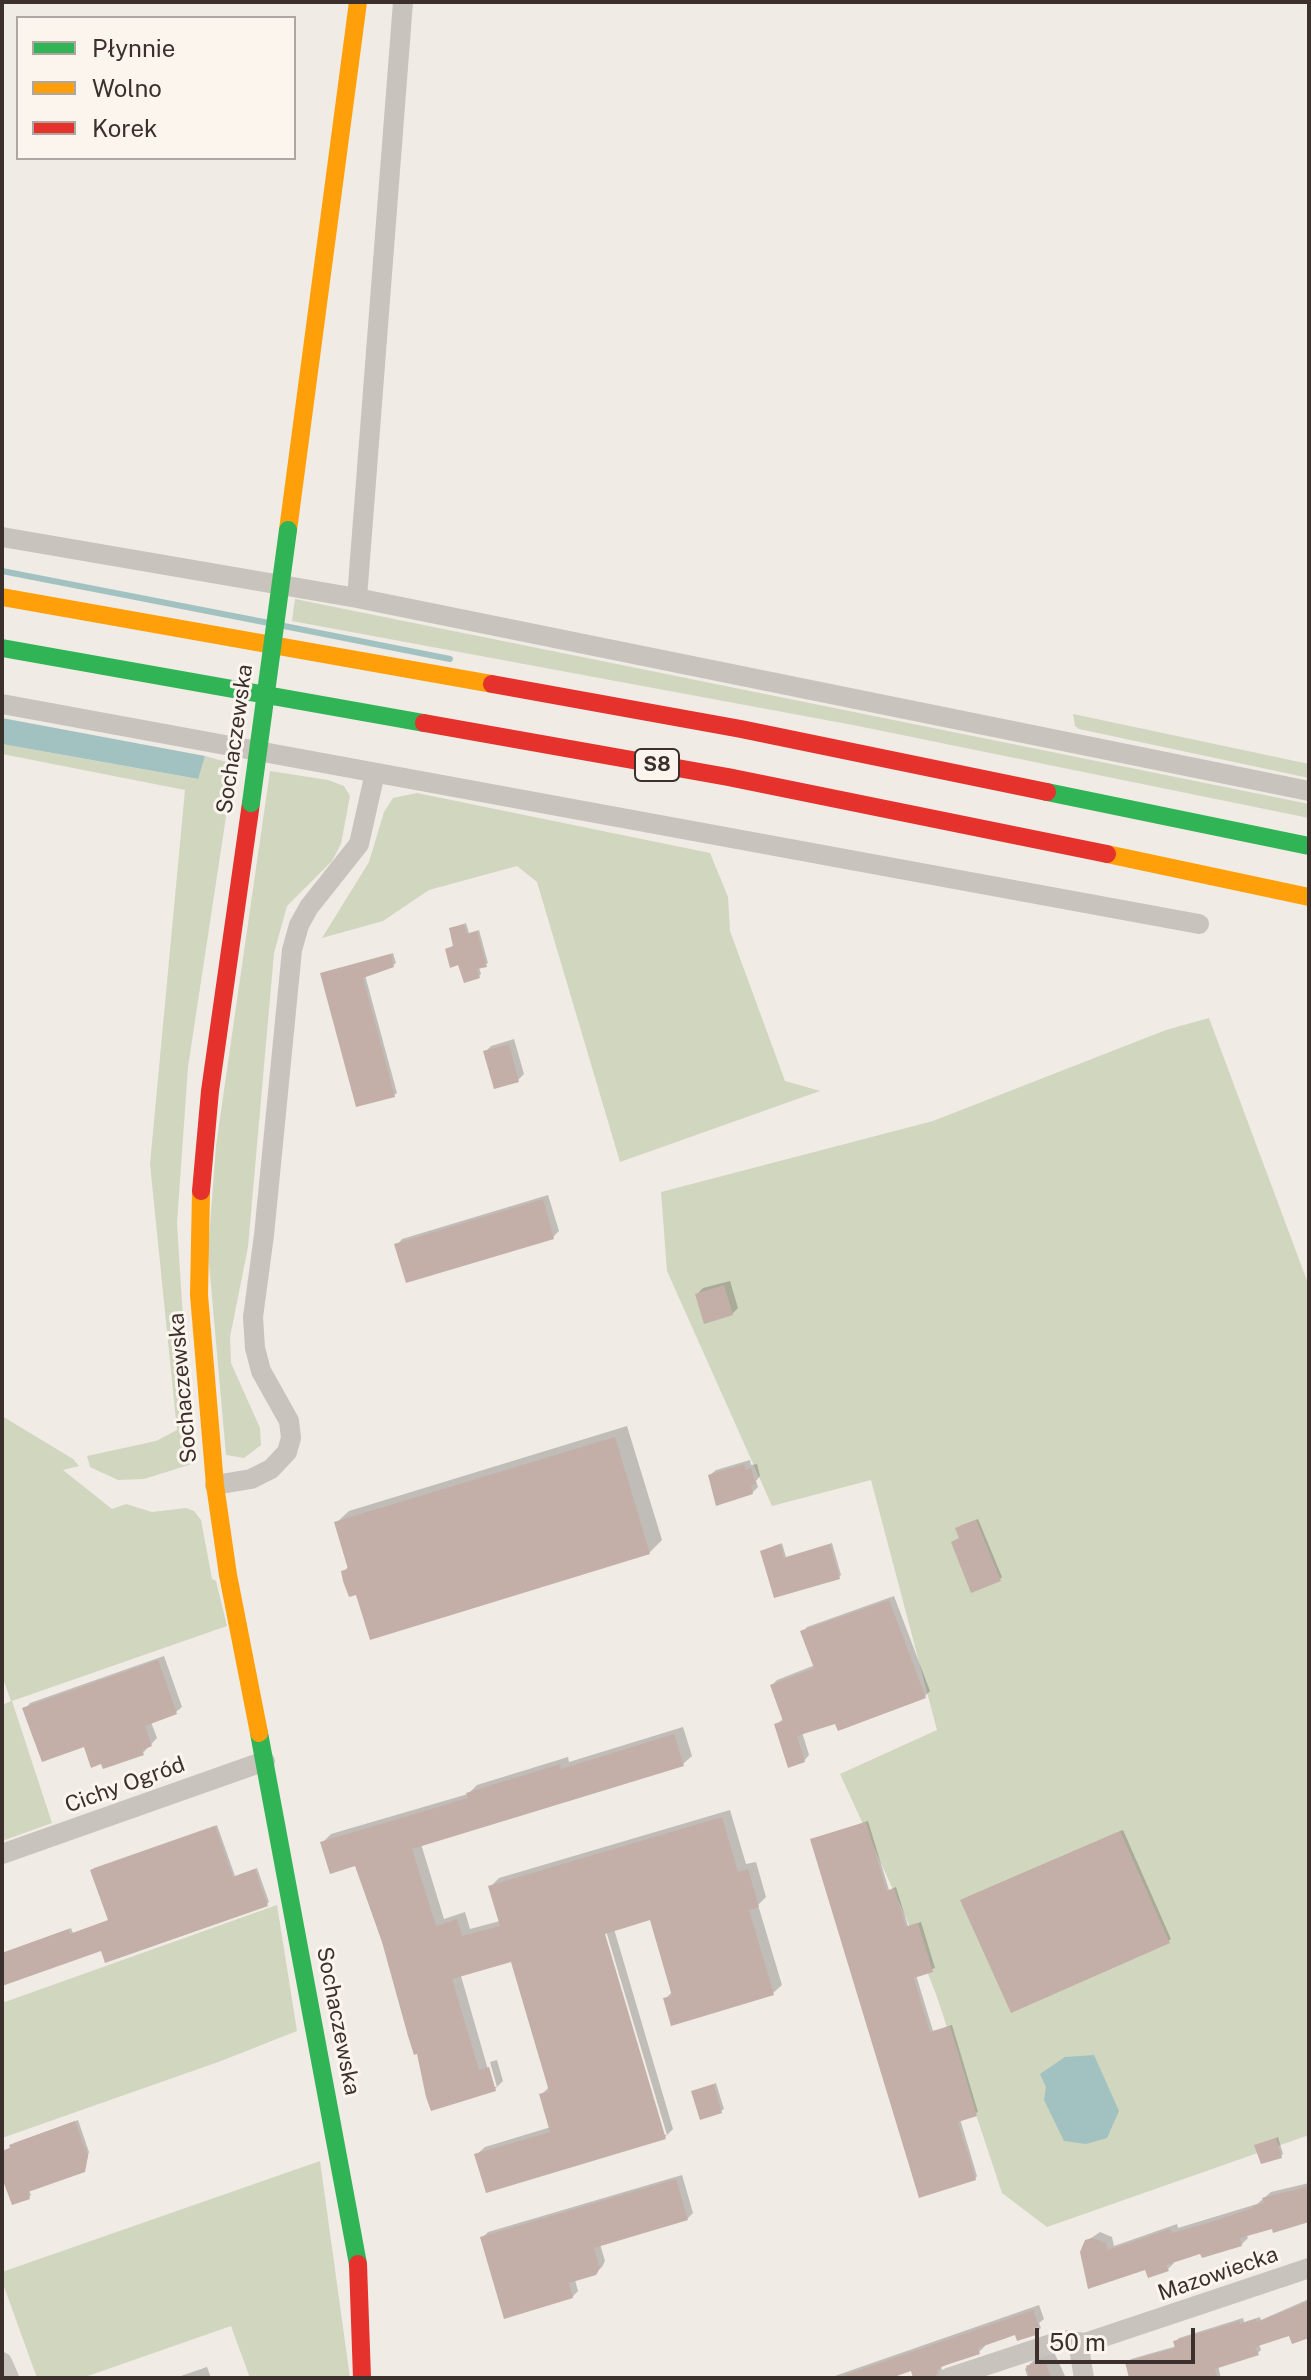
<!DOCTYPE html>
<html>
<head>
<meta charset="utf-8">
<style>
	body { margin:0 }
	#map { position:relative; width:1311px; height:2380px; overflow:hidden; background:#f0ebe5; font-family:"Public Sans",sans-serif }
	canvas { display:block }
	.frame { position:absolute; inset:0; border:4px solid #3b302b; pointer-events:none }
	.legend { position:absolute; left:16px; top:16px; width:280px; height:144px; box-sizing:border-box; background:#fbf5ee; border:2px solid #aea6a0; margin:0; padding:10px 14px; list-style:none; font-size:24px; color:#3b302b }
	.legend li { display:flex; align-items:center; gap:16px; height:40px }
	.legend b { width:40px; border:2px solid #aea6a0 }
	.scale { position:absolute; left:1035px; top:2328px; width:160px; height:36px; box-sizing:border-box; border:4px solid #3b302b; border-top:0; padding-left:10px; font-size:24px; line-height:28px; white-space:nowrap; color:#3b302b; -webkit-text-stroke:6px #fbf5ee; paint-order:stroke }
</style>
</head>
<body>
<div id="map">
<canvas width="1311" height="2380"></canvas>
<div class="frame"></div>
<ul class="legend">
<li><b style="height:10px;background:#30b455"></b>Płynnie</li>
<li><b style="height:10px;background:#ff9f0a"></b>Wolno</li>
<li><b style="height:10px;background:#e5322d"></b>Korek</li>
</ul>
<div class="scale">50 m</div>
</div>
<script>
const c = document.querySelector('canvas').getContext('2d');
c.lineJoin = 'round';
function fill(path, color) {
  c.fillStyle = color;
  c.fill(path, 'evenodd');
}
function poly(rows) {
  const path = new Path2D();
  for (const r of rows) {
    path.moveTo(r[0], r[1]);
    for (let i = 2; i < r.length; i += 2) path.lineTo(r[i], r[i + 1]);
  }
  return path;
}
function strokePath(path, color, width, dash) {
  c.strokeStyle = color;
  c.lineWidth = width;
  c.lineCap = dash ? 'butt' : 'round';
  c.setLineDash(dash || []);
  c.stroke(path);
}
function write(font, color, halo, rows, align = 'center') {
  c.font = font + ' "Public Sans",sans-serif';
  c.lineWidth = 6;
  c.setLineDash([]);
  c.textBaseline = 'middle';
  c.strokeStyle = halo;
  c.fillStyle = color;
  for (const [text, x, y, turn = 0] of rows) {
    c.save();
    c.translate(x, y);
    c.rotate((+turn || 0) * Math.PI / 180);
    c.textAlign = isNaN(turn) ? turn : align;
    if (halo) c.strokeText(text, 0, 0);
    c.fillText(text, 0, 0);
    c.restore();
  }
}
const green = poly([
	[295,599,1309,804,1309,818,853,725,292,621],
	[1073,714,1309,764,1309,778,1079,729,1075,726],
	[2,744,197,779,205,756,234,764,188,1067,177,1223,192,1464,144,1479,118,1480,90,1467,87,1456,156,1441,177,1430,150,1164,185,790,2,754],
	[270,771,328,780,344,786,350,796,341,844,332,861,287,906,274,953,248,1247,230,1337,231,1363,260,1428,261,1445,244,1458,226,1455,208,1252,216,1146],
	[417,793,710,853,728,897,730,931,785,1081,820,1091,620,1162,537,882,517,866,429,890,383,921,322,938,369,862,384,812,393,798],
	[1209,1018,1309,1286,1309,2135,1047,2227,1002,2193,937,1997,907,1920,840,1774,937,1730,871,1480,772,1506,667,1271,661,1192,933,1121,1166,1030],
	[2,1416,73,1459,79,1466,63,1470,112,1509,126,1504,152,1512,186,1508,194,1511,201,1520,212,1579,216,1581,227,1626,12,1701,52,1823,2,1841,2,1705,11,1701,2,1676],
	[277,1905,297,2031,221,2061,2,2138,2,2003],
	[320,2161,350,2378,250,2378,231,2326,82,2378,37,2378,2,2281,2,2272]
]);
const water = poly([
	[2,718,205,756,198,779,2,744],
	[1094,2055,1119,2111,1107,2138,1086,2144,1064,2141,1044,2100,1046,2087,1040,2074,1065,2057]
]);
const shadow = poly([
	[466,923,469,933,479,930,488,963,479,967,481,974,479,976,459,963,447,949,455,945,451,929],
	[393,953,396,963,393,965,365,975,397,1093,394,1095,322,973],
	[514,1039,524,1074,518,1080,485,1052,491,1046],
	[548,1195,559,1231,553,1237,397,1245,402,1239],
	[730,1281,738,1308,732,1314,697,1294,703,1288],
	[627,1426,662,1540,649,1553,343,1572,349,1566,336,1523,349,1511],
	[750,1460,751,1465,757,1464,760,1476,756,1481,758,1487,752,1493,710,1475,716,1470],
	[978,1519,1002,1577,1000,1579,961,1538,960,1526],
	[782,1543,786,1557,832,1543,841,1575,839,1577,762,1551],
	[894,1596,930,1691,925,1696,802,1732,809,1755,804,1761,776,1725,784,1718,772,1685,777,1680,815,1665,802,1632,807,1627],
	[164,1656,182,1707,176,1712,151,1722,157,1738,143,1753,85,1745,25,1709,30,1703],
	[683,1727,692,1756,683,1764,421,1844,444,1919,465,1912,470,1929,500,1921,490,1887,499,1878,730,1810,746,1864,756,1862,766,1897,758,1905,782,1985,773,1993,665,1999,673,1991,651,1918,614,1929,673,2129,665,2137,476,2155,485,2147,551,2127,541,2095,550,2086,512,1959,461,1976,493,2087,497,2087,490,2062,497,2060,503,2081,495,2089,419,2051,356,1864,323,1842,331,1834,468,1794,477,1785,568,1757,569,1762],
	[604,1924,667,2135,662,2135,600,1925],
	[868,1821,889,1890,896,1887,908,1926,921,1922,935,1968,916,1975,933,2031,952,2025,978,2112,960,2119,977,2176,975,2179,812,1839],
	[217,1825,235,1876,257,1868,269,1902,267,1904,102,1948,2,1984,2,1953,71,1928,73,1933,110,1920,92,1870,94,1868],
	[1123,1830,1171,1939,1168,1941,965,1898],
	[716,2083,724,2109,721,2111,696,2090],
	[78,2120,89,2152,84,2170,29,2190,31,2195,29,2197,2,2176,2,2151,12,2147,14,2143],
	[1278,2137,1283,2154,1281,2156,1257,2146],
	[682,2175,693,2213,687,2219,600,2244,605,2261,602,2267,595,2273,575,2280,578,2291,572,2297,482,2238,488,2232],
	[1309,2183,1309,2209,1246,2234,1248,2238,1241,2245,1201,2251,1173,2261,1174,2263,1168,2269,1146,2268,1087,2241,1100,2232,1112,2237,1114,2246,1177,2224,1178,2228,1257,2204,1271,2192],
	[1309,2299,1309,2336,1291,2334,1259,2344,1261,2350,1258,2353,1218,2366,1221,2378,1132,2378,1127,2363,1131,2359,1177,2346,1175,2342,1179,2338,1243,2318,1244,2322,1260,2317,1261,2320],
	[1039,2305,1044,2319,1039,2323,1041,2328,1035,2334,1016,2332,984,2343,985,2346,979,2352,941,2367,944,2378,916,2378,913,2368,885,2378,829,2378],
	[1054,2352,1065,2376,1028,2378,1025,2369,1034,2360],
	[207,2367,211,2378,175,2378]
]);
const stream = poly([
	[2,571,269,623],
	[284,626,450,659]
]);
const building = poly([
	[464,924,467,934,477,931,487,967,477,969,480,978,464,983,458,965,450,968,445,949,453,946,449,928],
	[391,954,394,967,363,978,395,1097,356,1107,320,973],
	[509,1044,519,1082,494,1089,483,1051],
	[543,1199,554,1239,406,1283,394,1244],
	[724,1285,733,1315,704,1324,695,1294],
	[615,1437,650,1554,370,1640,356,1595,349,1597,343,1581,341,1571,348,1569,334,1522],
	[744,1464,746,1470,751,1468,756,1484,751,1485,753,1494,716,1506,708,1475],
	[976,1520,1001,1581,971,1593,951,1542,959,1538,955,1528],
	[780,1544,784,1558,830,1544,840,1579,774,1598,760,1551],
	[889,1600,926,1698,838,1731,835,1724,797,1736,805,1762,788,1768,774,1724,783,1721,770,1685,814,1668,800,1631],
	[158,1660,177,1714,145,1726,152,1746,142,1750,144,1755,103,1769,101,1764,91,1768,84,1747,42,1762,22,1708],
	[674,1734,684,1766,412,1849,436,1926,457,1919,462,1936,500,1926,488,1886,722,1817,738,1872,748,1869,759,1907,749,1910,774,1995,671,2026,663,1998,672,1996,650,1920,605,1934,666,2139,486,2193,474,2154,550,2132,539,2094,549,2091,511,1962,452,1979,479,2070,489,2067,496,2091,431,2111,426,2097,417,2054,414,2055,408,2036,382,1942,355,1866,330,1874,320,1842,468,1798,466,1793,560,1764,561,1769],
	[866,1822,887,1891,894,1888,906,1927,918,1923,933,1972,914,1978,930,2032,950,2026,977,2116,958,2122,976,2180,919,2198,810,1839],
	[215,1826,233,1877,255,1869,268,1906,105,1963,101,1951,2,1986,2,1953,69,1929,70,1934,108,1920,90,1870],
	[1120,1831,1170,1943,1011,2013,960,1900],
	[714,2084,722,2113,700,2120,691,2091],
	[75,2121,88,2156,85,2172,28,2192,30,2199,12,2205,2,2178,2,2151,10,2148,9,2145],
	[1276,2138,1282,2158,1261,2164,1254,2145],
	[676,2179,688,2220,594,2248,600,2268,596,2275,569,2283,573,2298,504,2319,480,2237],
	[1309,2186,1309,2222,1273,2233,1272,2229,1240,2238,1242,2246,1202,2258,1200,2254,1166,2265,1169,2271,1148,2278,1145,2270,1088,2289,1080,2252,1085,2240,1092,2238,1106,2243,1108,2250,1170,2229,1172,2233,1211,2222,1253,2208,1252,2206,1264,2203,1262,2198],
	[1309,2301,1309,2338,1292,2344,1289,2336,1255,2347,1259,2355,1215,2369,1217,2378,1129,2378,1125,2362,1175,2348,1173,2341,1240,2321,1240,2324,1256,2319,1257,2322],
	[1033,2310,1039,2326,1033,2328,1036,2335,1017,2341,1015,2335,978,2348,980,2354,943,2366,938,2370,935,2378,913,2378,911,2371,891,2378,845,2378,845,2375],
	[1045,2360,1051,2378,1030,2378,1026,2366]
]);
const street = poly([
	[2,537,357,598,1309,791],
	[357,598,403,2],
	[2,704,1199,924],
	[215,1485,251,1479,271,1469,287,1452,291,1438,289,1421,261,1371,255,1348,253,1317,264,1235,292,950,299,925,309,907,359,844,375,773],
	[2,1854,265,1761],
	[2,2362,9,2378],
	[948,2378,1063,2340,1085,2343],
	[1084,2378,1080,2354,1085,2343,1309,2268]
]);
const fast = poly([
	[2,648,424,723],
	[1047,792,1309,846],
	[259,1733,358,2264]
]);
const slow = poly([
	[288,530,358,2],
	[2,597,492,684],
	[1107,854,1309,897],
	[201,1191,199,1295,215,1485,228,1575,259,1733]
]);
const jam = poly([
	[492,684,741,729,1047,792],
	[424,723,728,777,1107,854],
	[201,1191,210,1091,251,803],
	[358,2264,362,2378]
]);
const fastBridge = poly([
	[251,803,288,530]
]);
const shields = [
	[657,765,44]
];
const shieldNames = [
	["S8",657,765]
];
const streetNames = [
	["Sochaczewska",235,739,-82],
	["Sochaczewska",183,1388,-95],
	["Cichy Ogród",125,1785,-20],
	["Sochaczewska",338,2021,79],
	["Mazowiecka",1218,2274,-19]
];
fill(green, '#d1d6bf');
fill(water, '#a1c2c1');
fill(shadow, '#0003');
strokePath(stream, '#a1c2c1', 6);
fill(building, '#c3afa7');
strokePath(street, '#c9c3be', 20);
strokePath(fast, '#30b455', 18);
strokePath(slow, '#ff9f0a', 18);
strokePath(jam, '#e5322d', 18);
strokePath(fastBridge, '#30b455', 18);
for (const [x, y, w] of shields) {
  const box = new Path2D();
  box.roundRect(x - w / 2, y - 16, w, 32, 6);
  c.fillStyle = '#fbf5ee';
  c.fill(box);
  strokePath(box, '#3b302b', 2);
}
write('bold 20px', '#3b302b', null, shieldNames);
write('22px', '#3b302b', '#fbf5ee', streetNames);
</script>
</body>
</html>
